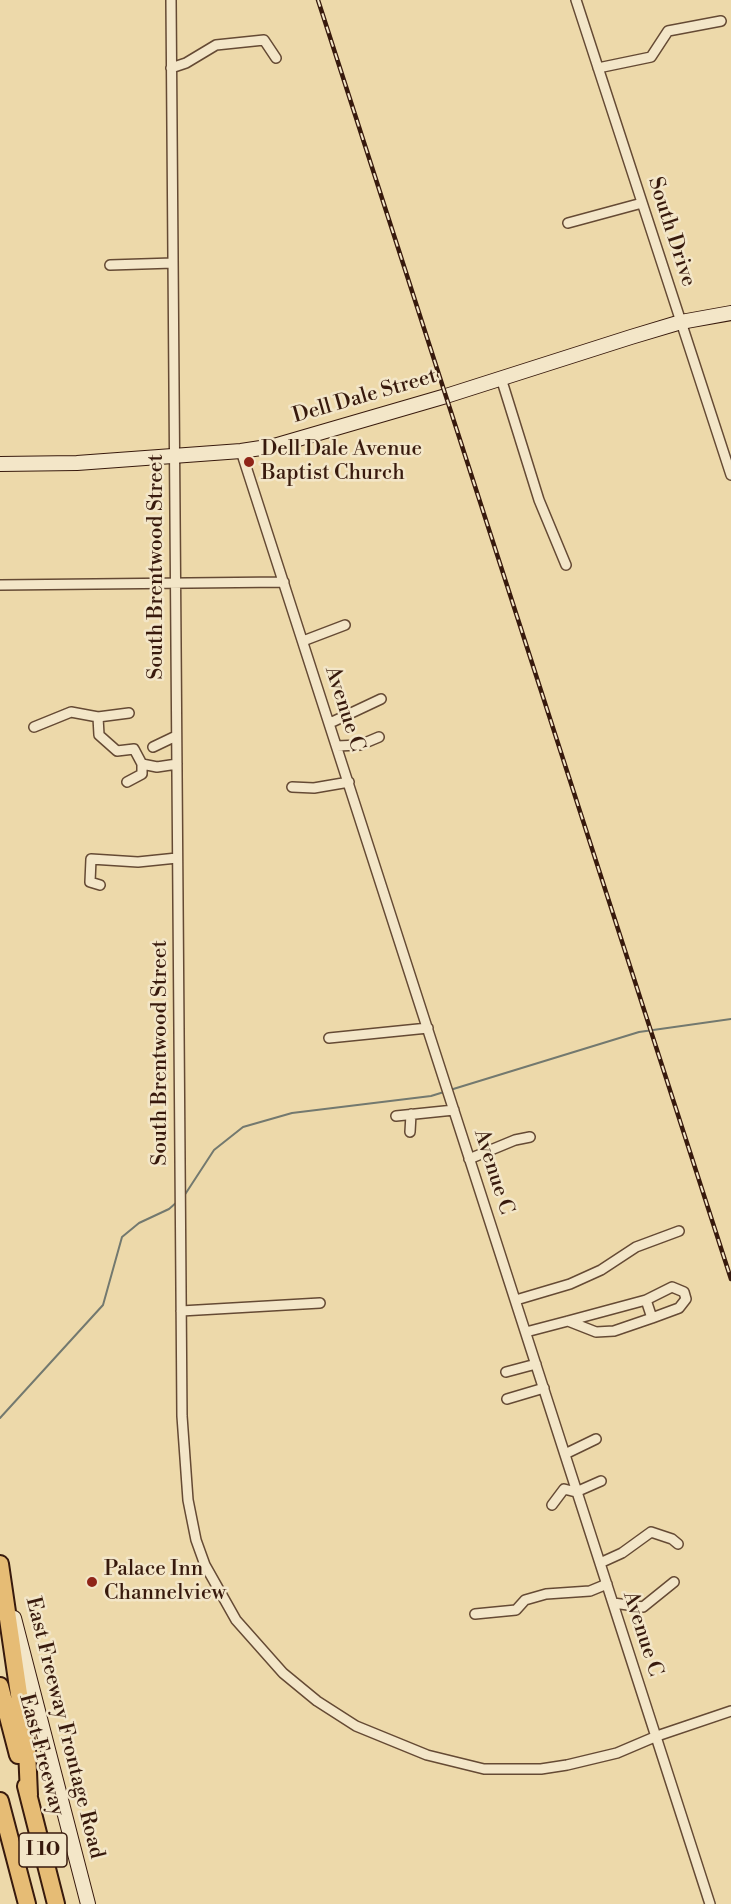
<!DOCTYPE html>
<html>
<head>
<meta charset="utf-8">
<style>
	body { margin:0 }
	canvas { display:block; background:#edd9aa }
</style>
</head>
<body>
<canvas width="731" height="1904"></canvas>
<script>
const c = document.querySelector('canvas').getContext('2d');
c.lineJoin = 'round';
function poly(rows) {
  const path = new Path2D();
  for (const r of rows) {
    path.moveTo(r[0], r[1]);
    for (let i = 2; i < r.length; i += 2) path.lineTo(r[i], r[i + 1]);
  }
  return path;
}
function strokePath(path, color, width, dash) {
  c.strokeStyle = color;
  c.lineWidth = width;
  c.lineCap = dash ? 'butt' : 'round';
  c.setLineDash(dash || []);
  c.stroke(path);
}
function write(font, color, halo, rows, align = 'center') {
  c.font = font + ' "Libre Bodoni",serif';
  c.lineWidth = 5;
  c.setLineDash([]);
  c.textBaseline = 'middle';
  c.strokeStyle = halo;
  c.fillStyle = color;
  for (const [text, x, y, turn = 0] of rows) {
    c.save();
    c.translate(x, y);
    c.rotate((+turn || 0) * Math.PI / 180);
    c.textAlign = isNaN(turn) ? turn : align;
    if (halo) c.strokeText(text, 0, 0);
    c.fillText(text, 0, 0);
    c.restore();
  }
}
const stream = poly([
	[450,1090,639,1032,731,1019],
	[184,1196,214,1150,243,1127,292,1113,431,1096,444,1092],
	[0,1418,103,1305,122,1237,139,1223,169,1209,177,1202]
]);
const street = poly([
	[171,0,182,1416,188,1500,196,1540,205,1565,236,1620,283,1673,317,1701,356,1726,427,1755,484,1769,541,1769,567,1765,617,1753,657,1736,731,1711],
	[576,0,731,475],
	[171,68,186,63,216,45,264,40,276,58],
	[598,68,651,57,668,31,721,21],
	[568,223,642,203],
	[110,265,173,263],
	[501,378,539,500,566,565],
	[241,451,710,1904],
	[0,585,284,582],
	[303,641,345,625],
	[98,717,99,735,117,751,134,749,142,764,142,774,127,782],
	[330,723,381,699],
	[34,727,71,712,98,717,129,713],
	[337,746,360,745,379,737],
	[153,747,176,736],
	[142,764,157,767,177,764],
	[292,787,314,788,349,782],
	[100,885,90,882,91,859,138,862,177,858],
	[329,1038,428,1028],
	[396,1116,454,1110],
	[410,1132,411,1114],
	[469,1159,515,1140,530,1137],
	[516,1300,570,1284,601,1270,636,1247,679,1231],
	[646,1300,672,1287,684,1292,686,1299,679,1308,652,1318],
	[181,1311,320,1303],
	[526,1332,568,1321,646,1300,652,1318,614,1331,596,1332,568,1321],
	[506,1372,536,1364],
	[507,1399,544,1388],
	[565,1454,596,1439],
	[552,1505,564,1489,576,1492,601,1481],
	[600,1563,622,1553,651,1532,672,1539,678,1544],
	[613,1603,643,1607,674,1582],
	[475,1614,516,1610,525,1600,546,1594,590,1591,607,1584]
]);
const secondary = poly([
	[0,464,77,463,241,451,274,446,446,396,631,337,681,322,731,313],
	[14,1618,88,1904]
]);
const highway = poly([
	[0,1564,27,1749,29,1795],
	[0,1686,18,1755],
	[26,1786,56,1904],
	[0,1801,27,1904]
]);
const rail = poly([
	[318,0,731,1279]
]);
const markers = [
	[249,462,6,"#8f2418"],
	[92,1582,6,"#8f2418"]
];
const shields = [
	[43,1850,48]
];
const shieldNames = [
	["I 10",43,1850]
];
const streetNames = [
	["South Drive",671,232,72],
	["Dell Dale Street",365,397,-16],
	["South Brentwood Street",157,567,-90],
	["Avenue C",344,709,72],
	["South Brentwood Street",161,1053,-90],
	["Avenue C",493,1172,72],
	["Avenue C",642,1634,72],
	["East Freeway Frontage Road",64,1728,76],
	["East Freeway",41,1755,75]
];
const poiNames = [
	["Dell Dale Avenue",261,450],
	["Baptist Church",261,474],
	["Palace Inn",104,1570],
	["Channelview",104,1594]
];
strokePath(stream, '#73796f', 2);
strokePath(street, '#654a34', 12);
strokePath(secondary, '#381a0d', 16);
strokePath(highway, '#381a0d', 20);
strokePath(street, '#f3e6c8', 9);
strokePath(secondary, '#f3e6c8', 14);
strokePath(highway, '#e6bc75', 16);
strokePath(rail, '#381a0d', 4.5);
strokePath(rail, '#f3e6c8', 2, [7]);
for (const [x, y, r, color] of markers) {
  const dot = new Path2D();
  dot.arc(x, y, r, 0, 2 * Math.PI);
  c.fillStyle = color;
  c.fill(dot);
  strokePath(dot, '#f3e6c8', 2);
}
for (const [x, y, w] of shields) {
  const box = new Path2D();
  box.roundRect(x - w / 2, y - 17, w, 34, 4.5);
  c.fillStyle = '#f3e6c8';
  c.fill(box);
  strokePath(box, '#381a0d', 1.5);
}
write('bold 20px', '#381a0d', null, shieldNames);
write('21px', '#381a0d', '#f3e6c8', streetNames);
write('21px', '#381a0d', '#f3e6c8', poiNames, 'left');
</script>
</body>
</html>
